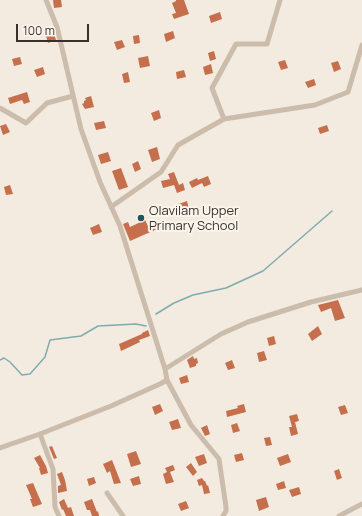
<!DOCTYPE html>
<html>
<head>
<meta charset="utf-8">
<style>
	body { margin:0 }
	#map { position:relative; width:362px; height:516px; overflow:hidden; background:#f3ebe0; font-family:Manrope,sans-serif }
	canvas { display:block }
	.scale { position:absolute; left:16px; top:24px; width:73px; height:18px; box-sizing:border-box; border:2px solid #3a302a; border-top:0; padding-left:5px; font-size:12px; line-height:14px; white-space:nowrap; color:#3a302a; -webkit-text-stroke:3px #faf5ed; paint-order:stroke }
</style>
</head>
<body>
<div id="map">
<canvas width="362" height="516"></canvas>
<div class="scale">100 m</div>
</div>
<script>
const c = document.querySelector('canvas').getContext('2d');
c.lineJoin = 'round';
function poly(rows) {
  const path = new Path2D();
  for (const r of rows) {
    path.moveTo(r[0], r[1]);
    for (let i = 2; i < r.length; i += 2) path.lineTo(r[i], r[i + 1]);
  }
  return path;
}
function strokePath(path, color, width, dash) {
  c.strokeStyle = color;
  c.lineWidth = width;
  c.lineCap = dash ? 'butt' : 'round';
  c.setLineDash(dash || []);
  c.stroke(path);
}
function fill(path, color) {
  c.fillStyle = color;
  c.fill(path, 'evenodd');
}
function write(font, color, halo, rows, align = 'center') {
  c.font = font + ' Manrope,sans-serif';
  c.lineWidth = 4;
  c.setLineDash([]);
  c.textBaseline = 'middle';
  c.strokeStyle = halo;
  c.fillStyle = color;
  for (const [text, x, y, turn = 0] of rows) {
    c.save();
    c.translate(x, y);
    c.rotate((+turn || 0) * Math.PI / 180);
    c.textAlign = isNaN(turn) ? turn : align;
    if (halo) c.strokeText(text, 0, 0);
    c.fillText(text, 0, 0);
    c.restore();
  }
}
const stream = poly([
	[156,314,174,303,193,295,226,288,263,271,332,211],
	[0,360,4,358,10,362,22,375,30,374,45,357,50,340,81,336,98,326,136,324,146,326]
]);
const building = poly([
	[53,0,61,0,62,7,54,8],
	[176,0,184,0,189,14,174,19,172,14,176,13,172,3,176,1],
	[220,12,222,19,211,23,209,16],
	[173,31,175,38,166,42,164,34],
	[54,34,56,40,48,43,46,36],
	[139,35,140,43,134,44,133,36],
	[122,40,125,47,117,50,114,42],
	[214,51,216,59,210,61,208,53],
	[148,56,150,66,140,68,138,58],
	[20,57,22,64,14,66,12,59],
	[285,60,288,68,281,70,278,62],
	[338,61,341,69,334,72,331,63],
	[211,64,213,73,205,75,203,67],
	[43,67,45,74,37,77,34,70],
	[184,70,186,77,177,79,176,72],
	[128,72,130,82,124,83,122,74],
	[314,79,316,85,308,88,305,82],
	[27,92,30,102,24,104,22,100,10,104,8,98],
	[91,96,94,107,85,109,82,104,84,103,84,101,86,100,85,98],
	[159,110,161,118,154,121,151,113],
	[104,121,106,128,96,130,94,123],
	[6,124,10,132,3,135,0,126],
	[327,125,329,131,320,134,318,128],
	[157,147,160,159,152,162,148,150],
	[108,152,111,161,101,164,98,155],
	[138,161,141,169,135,172,132,164],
	[121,168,128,187,119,190,112,171],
	[174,172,179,185,183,183,185,190,177,193,174,185,163,188,161,181,170,179,168,174],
	[208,176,211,184,204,187,202,183,192,188,189,182,197,178,198,180],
	[10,185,13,194,6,195,4,187],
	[187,201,189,209,178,213,176,205],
	[145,220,148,226,162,221,164,226,130,241,123,224,128,222,130,227],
	[99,224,102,232,93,235,90,228],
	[338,300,345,318,335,321,331,308,321,312,318,305],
	[318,326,322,334,312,341,308,334],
	[148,330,150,336,139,340,140,342,121,351,119,344,142,334,142,333],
	[274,336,276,344,269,346,267,338],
	[264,351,267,360,259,362,257,353],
	[193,356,194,359,197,358,198,363,196,364,196,366,190,368,187,360],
	[232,360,235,368,228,370,225,363],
	[187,375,189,382,181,384,179,378],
	[160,404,163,411,155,415,152,407],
	[244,404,246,412,227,417,226,411,238,408,237,406],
	[345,405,348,413,341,415,338,407],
	[297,414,299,421,295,422,298,434,291,436,289,427,292,427,289,416],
	[178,419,181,428,172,430,169,422],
	[237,423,240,431,233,433,231,425],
	[207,425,210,434,205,436,201,428],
	[270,437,272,445,266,446,264,438],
	[52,446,57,458,54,459,49,447],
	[136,451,141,464,131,467,127,454],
	[242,453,244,460,236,462,234,455],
	[204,454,207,463,199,466,195,457],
	[288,454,291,462,280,466,277,458],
	[40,455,46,466,48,473,41,475,39,468,40,468,34,458],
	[112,460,121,483,114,484,110,471,107,473,103,464],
	[191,463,197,472,193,476,186,467],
	[173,465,175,470,170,472,174,482,166,484,163,474,167,472,165,468],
	[339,469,342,478,337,480,334,471],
	[62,472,65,480,67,491,58,493,58,486,61,485,57,474],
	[139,476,141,484,133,486,130,479],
	[94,477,96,483,89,486,87,479],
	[202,478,204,481,205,481,207,486,208,485,210,493,204,494,202,485,199,486,197,480],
	[284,481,286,488,278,490,276,484],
	[33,483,42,504,33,507,30,499,32,499,26,485],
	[299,487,301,494,292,497,289,490],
	[266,497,269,507,259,511,256,500],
	[64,499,68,508,71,507,74,516,66,516,63,509,62,510,59,502],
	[92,499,97,512,98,511,99,516,92,516,90,510,87,510,84,502],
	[186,501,189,508,181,511,178,504]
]);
const street = poly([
	[46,0,57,27,81,129,100,182,120,226,165,369],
	[0,108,26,123,47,103,73,96],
	[224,119,212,88,236,44,267,44,280,0],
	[111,207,161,172,178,145,224,119,315,105,348,92,362,45],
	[167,380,191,425,219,459,226,507,226,511,223,516],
	[40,434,111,406,160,384,167,380,165,369,221,334,248,322,311,302,362,290],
	[0,448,40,434,53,469,55,507,59,516],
	[107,493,123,516],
	[339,516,362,504]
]);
const markers = [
	[141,218,4,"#20555b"]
];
const poiNames = [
	["Olavilam Upper",149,211],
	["Primary School",149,226]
];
strokePath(stream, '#7facb0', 1.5);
fill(building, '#c56f4c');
strokePath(street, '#ccbcab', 5);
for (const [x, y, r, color] of markers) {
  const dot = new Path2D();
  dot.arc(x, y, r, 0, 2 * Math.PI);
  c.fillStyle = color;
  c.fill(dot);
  strokePath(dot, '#faf5ed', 1.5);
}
write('13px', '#3a302a', '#faf5ed', poiNames, 'left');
</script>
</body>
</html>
